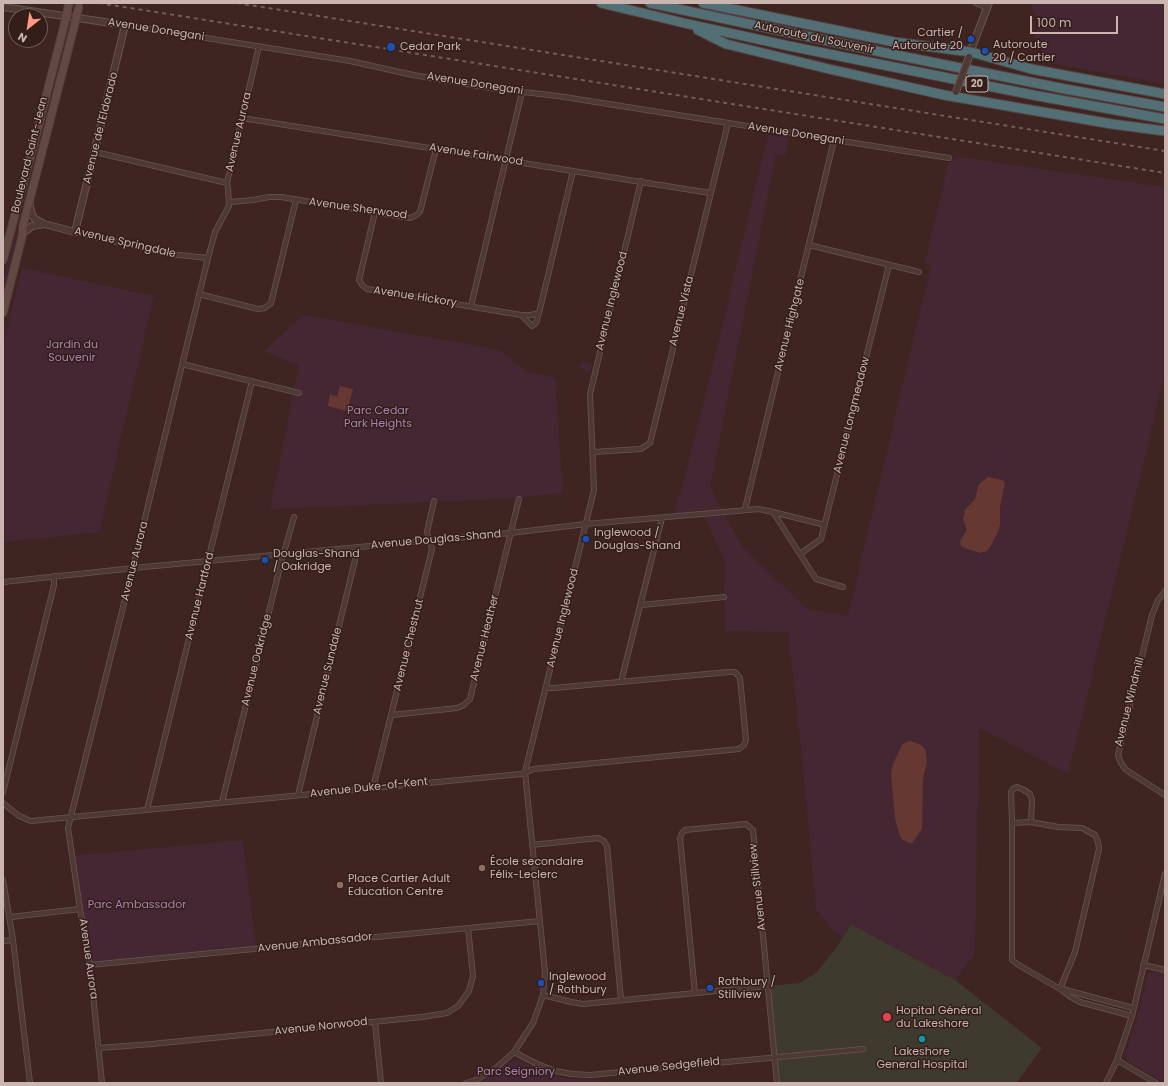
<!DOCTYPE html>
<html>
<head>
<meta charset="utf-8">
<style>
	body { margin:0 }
	#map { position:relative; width:1168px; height:1086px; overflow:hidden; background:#3f2521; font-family:Poppins,sans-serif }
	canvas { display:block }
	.frame { position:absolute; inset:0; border:4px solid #cab5b1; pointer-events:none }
	.north { position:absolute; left:8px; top:8px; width:40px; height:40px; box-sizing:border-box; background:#331e1a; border:1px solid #6f5a56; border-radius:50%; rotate:210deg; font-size:11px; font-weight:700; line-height:16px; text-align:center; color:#cab5b1 }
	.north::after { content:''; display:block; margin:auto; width:14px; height:18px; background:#ff9980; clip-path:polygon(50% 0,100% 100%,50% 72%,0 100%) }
	.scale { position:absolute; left:1030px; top:16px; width:88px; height:18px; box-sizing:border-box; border:2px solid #cab5b1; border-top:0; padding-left:5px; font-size:12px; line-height:14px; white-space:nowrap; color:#cab5b1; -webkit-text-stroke:3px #331e1a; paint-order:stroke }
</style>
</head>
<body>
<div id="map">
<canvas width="1168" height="1086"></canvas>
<div class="frame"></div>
<div class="north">N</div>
<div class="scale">100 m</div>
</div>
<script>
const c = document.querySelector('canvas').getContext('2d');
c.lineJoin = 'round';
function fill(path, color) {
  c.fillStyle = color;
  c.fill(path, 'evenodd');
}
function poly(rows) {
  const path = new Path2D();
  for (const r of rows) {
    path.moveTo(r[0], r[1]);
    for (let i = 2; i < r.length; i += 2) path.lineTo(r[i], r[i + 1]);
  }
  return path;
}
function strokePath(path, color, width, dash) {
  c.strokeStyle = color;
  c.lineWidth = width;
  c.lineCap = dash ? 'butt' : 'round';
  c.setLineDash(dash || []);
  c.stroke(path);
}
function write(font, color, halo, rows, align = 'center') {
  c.font = font + ' Poppins,sans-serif';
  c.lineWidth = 3;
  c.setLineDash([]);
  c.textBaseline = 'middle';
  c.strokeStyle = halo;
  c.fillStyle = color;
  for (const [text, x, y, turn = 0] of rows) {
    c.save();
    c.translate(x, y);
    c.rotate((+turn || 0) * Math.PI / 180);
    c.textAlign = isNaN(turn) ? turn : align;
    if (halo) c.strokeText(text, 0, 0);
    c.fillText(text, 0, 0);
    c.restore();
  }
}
const medical = poly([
	[851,924,955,980,1042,1048,1016,1083,777,1083,768,986,800,983,816,973,837,947]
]);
const green = poly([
	[1032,3,1165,3,1165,84,1040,61,1044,42,1034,40,1039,23,1032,9],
	[768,135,789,138,785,156,776,154,710,487,741,545,807,609,848,616,931,265,925,263,948,164,957,157,1165,187,1165,373,1068,774,979,728,975,954,955,980,851,924,843,938,832,930,816,909,803,767,788,632,725,631,724,597,725,562,703,513,674,516,700,418],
	[22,212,23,212,3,292,3,281],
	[22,268,154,296,99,532,3,542,3,346],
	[303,315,499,350,528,372,555,378,563,493,501,499,270,509,299,366,264,351],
	[583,361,592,363,590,372,582,369,581,365],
	[243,840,256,947,90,965,72,856],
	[1154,972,1165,974,1165,1083,1129,1062,1125,1056,1137,1018,1147,977,1150,973],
	[513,1060,517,1060,558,1077,573,1079,602,1080,602,1083,480,1083]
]);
const water = poly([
	[340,386,353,389,347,411,328,406,330,394,337,397],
	[988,477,1002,480,1005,483,1000,507,1000,525,997,534,989,549,987,551,980,553,965,548,961,546,960,541,967,530,963,519,965,510,975,499,979,484],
	[911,741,921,745,925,749,927,761,923,779,922,829,915,839,912,843,909,843,902,839,900,836,895,819,891,773,893,764,902,745,906,742]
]);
const minor = poly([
	[976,3,987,8],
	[125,25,350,61,413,75,497,89,558,96,949,158],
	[242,118,710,193],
	[95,152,227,183],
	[230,202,253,200,269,197,281,197,410,218,415,216,420,212,436,149],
	[375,212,359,280,362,285,367,289,521,315,532,326,536,323,539,313,573,171],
	[75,232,169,254,208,258],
	[809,245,919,272],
	[199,294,258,309,265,308,271,303,296,200],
	[471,306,522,92],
	[521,315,531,315,539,313],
	[182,364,299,393],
	[593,452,641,449,650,443,728,123],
	[745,509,834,140],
	[773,512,825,525],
	[800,554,821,539,889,265],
	[3,582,144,567,510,533,586,524,759,509,773,512,816,579,843,587],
	[1165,591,1158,600,1152,615,1118,755,1121,763,1126,770,1165,795],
	[641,605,724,597],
	[621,682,662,518],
	[392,715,457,708,464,705,470,699,519,499],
	[373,788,432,549,427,532,434,501],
	[3,792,54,585,54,576],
	[298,795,356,556,357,547],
	[222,802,281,563,294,517],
	[3,803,19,816,31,821,521,774,534,769,739,749,744,745,746,740,740,678,735,672,729,672,554,688,546,688],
	[147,810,252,381],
	[1012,823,1011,792,1013,789,1017,787,1024,790,1030,794,1032,800,1031,822],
	[532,845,598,838,604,841,607,846,621,1000],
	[3,880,13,940,30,1083],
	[10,917,80,909],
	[3,941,13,940],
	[90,965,540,921],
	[1143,965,1165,970],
	[1060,989,1075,952,1099,849,1098,842,1095,835,1082,828,1058,827,1031,822,1012,823,1012,960,1017,964,1060,989,1069,996,1080,1002,1132,1016],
	[1062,989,1133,1008],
	[695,993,680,838,682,833,685,830,746,824,753,830,777,1083],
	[543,995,571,1002,583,1004,768,986],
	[375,1022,381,1083],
	[99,1048,152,1044,422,1017,447,1013,458,1006,469,991,473,976,468,928],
	[514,1052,535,1063,555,1071,572,1074,590,1075,863,1049],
	[1117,1060,1156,1083],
	[102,1083,90,965,80,909,68,828,135,559,208,258,215,232,229,206,228,188,227,183,259,46],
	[466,1083,476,1080,496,1068,514,1052,533,1023,543,995,545,972,525,772,594,490,590,394,641,181],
	[1106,1083,1117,1060,1132,1016,1165,874]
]);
const tertiary = poly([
	[3,7,125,25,75,232,44,224,35,219,32,215,29,202],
	[969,55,989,3],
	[23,233,32,226,44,224]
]);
const secondary = poly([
	[3,260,38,128,64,26],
	[3,313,23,233,23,226,74,27]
]);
const motorway = poly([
	[601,3,684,23,789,46,1033,95,1165,119],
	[650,3,886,53,1065,89,1165,107],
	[703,3,894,42,971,52,1031,69,1165,94],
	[698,30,726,44,829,69,944,95,1112,124,1165,131]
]);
const rail = poly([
	[99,3,1165,173],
	[237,3,1165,151]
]);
const tertiaryBridge = poly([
	[956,92,969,57]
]);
const secondaryBridge = poly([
	[64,26,69,3],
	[74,27,79,6]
]);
const markers = [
	[971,39,4,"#1a4fb4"],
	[391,47,5,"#1a4fb4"],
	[985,51,4,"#1a4fb4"],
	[586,539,4,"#1a4fb4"],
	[265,560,4,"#1a4fb4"],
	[482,868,4,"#8d6e63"],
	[340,885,4,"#8d6e63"],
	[541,983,4,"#1a4fb4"],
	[710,988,4,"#1a4fb4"],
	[887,1017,5,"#e0444e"],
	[922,1039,4,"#0f9aa8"]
];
const shields = [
	[977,84,22]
];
const shieldNames = [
	["20",977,84]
];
const streetNames = [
	["Avenue Donegani",156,30,9],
	["Autoroute du Souvenir",814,38,12],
	["Avenue Donegani",475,84,9],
	["Avenue de l'Eldorado",101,128,-76],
	["Avenue Aurora",239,132,-77],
	["Avenue Donegani",796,134,9],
	["Boulevard Saint-Jean",30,155,-76],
	["Avenue Fairwood",476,155,9],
	["Avenue Sherwood",358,209,8],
	["Avenue Springdale",125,243,13],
	["Avenue Hickory",415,297,9],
	["Avenue Inglewood",612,301,-76],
	["Avenue Vista",682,311,-76],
	["Avenue Highgate",790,325,-76],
	["Avenue Longmeadow",852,415,-76],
	["Avenue Douglas-Shand",436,540,-5],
	["Avenue Aurora",135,561,-76],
	["Avenue Hartford",200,596,-76],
	["Avenue Inglewood",563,618,-76],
	["Avenue Heather",485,638,-76],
	["Avenue Chestnut",409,645,-76],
	["Avenue Oakridge",257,660,-76],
	["Avenue Sundale",328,671,-76],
	["Avenue Windmill",1130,702,-76],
	["Avenue Duke-of-Kent",369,788,-6],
	["Avenue Stillview",758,887,-96],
	["Avenue Ambassador",315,943,-6],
	["Avenue Aurora",88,959,82],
	["Avenue Norwood",321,1027,-6],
	["Avenue Sedgefield",669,1067,-6]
];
const poiNames = [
	["Cartier /",963,33,"right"],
	["Autoroute 20",963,46,"right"],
	["Autoroute",993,45],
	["20 / Cartier",993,58],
	["Cedar Park",400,47],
	["Inglewood /",594,533],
	["Douglas-Shand",594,546],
	["Douglas-Shand",273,554],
	["/ Oakridge",273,567],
	["École secondaire",490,862],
	["Félix-Leclerc",490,875],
	["Place Cartier Adult",348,879],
	["Education Centre",348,892],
	["Inglewood",549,977],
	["/ Rothbury",549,990],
	["Rothbury /",718,982],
	["Stillview",718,995],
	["Hopital Général",896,1011],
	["du Lakeshore",896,1024],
	["Lakeshore",922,1052,"center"],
	["General Hospital",922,1065,"center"]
];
const parkNames = [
	["Jardin du",72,345],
	["Souvenir",72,358],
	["Parc Cedar",378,411],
	["Park Heights",378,424],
	["Parc Ambassador",137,905],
	["Parc Seigniory",516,1072]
];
fill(medical, '#3f3a2e');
fill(green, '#452733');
fill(water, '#653931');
strokePath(minor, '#695450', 6);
strokePath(tertiary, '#695450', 8);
strokePath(secondary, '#57423e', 9);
strokePath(motorway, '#56413d', 11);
strokePath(minor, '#4e3935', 4.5);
strokePath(tertiary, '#4e3935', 6);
strokePath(secondary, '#624943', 7);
strokePath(motorway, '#516f75', 9);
strokePath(rail, '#765c57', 2, [4, 4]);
strokePath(tertiaryBridge, '#695450', 8, []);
strokePath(secondaryBridge, '#57423e', 9, []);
strokePath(tertiaryBridge, '#4e3935', 6);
strokePath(secondaryBridge, '#624943', 7);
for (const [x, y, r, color] of markers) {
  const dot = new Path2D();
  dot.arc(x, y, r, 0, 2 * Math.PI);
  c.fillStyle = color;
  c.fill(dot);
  strokePath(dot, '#331e1a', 1.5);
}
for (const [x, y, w] of shields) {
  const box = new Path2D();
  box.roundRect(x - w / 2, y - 8, w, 16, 3);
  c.fillStyle = '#331e1a';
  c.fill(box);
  strokePath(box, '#cab5b1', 1);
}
write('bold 10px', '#cab5b1', null, shieldNames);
write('11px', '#cab5b1', '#331e1a', streetNames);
write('11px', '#cab5b1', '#331e1a', poiNames, 'left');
write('11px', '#a884b1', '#331e1a', parkNames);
</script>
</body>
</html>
